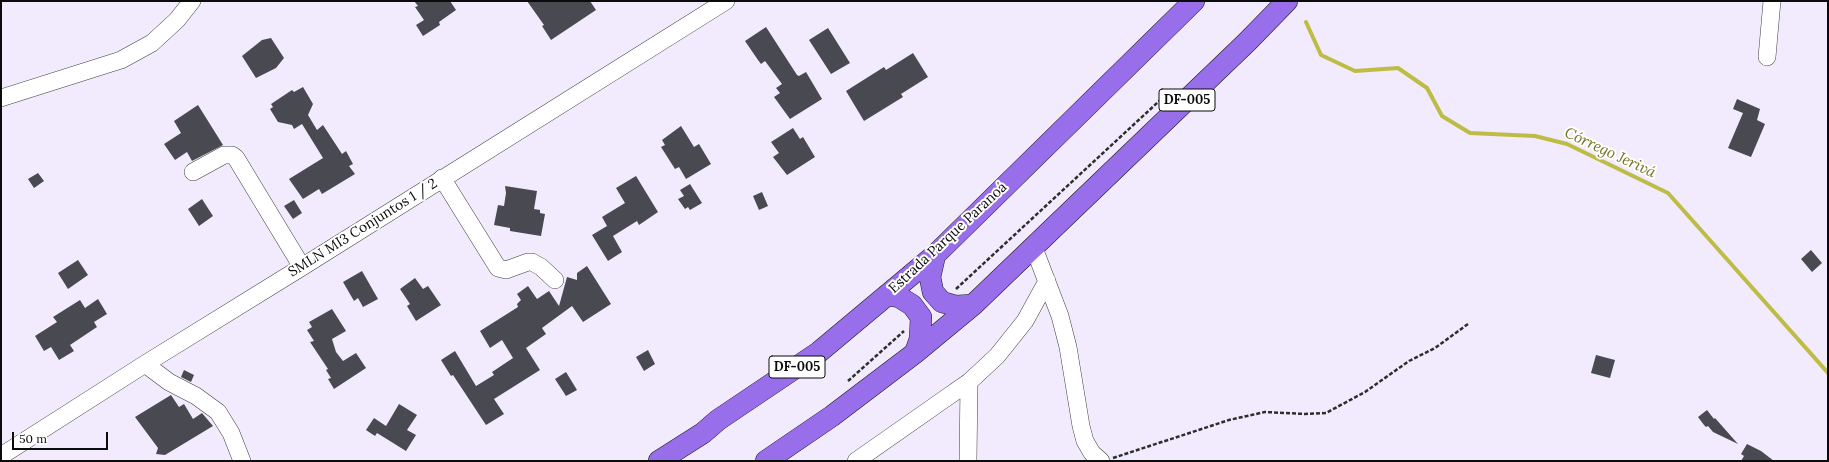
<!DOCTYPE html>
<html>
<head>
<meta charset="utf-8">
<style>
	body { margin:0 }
	#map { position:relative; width:1829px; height:462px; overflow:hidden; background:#f2ebfd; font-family:Lora,serif }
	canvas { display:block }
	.frame { position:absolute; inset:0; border:2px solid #0b0b0b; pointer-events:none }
	.scale { position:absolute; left:12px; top:432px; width:96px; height:18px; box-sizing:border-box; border:2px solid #0b0b0b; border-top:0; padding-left:5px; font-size:12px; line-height:14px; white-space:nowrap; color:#0b0b0b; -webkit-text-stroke:3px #fff; paint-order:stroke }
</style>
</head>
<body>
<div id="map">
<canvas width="1829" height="462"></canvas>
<div class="frame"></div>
<div class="scale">50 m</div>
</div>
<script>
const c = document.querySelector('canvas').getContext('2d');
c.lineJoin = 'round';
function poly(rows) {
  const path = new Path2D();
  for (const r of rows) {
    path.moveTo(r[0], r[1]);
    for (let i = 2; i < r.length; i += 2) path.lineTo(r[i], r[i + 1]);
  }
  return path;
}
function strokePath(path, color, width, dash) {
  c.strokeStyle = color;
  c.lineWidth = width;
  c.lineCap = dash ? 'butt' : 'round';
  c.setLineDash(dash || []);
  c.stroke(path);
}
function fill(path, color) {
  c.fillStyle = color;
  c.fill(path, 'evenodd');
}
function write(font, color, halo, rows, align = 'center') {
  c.font = font + ' Lora,serif';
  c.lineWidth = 4;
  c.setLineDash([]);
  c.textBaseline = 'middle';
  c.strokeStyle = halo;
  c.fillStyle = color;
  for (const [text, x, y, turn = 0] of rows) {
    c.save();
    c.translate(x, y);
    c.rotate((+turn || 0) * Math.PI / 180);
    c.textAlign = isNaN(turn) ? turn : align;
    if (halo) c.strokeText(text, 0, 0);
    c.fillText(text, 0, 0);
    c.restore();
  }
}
const stream = poly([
	[1306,22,1321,55,1355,71,1398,68,1427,88,1442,116,1470,133,1535,136,1567,144,1668,193,1828,373]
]);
const building = poly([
	[414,1,450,1,456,10,439,22,440,25,423,36,416,25,424,20,415,7,418,6],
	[527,1,590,1,596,10,551,40,542,26,544,25],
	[766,27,797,75,799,76,806,72,822,99,790,119,774,97,780,93,776,88,782,84,765,61,761,64,758,60,745,41],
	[828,28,850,63,831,74,809,40],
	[271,38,284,58,276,68,256,78,242,56,262,40],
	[913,53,928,77,901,94,903,97,864,121,846,91,884,67,886,70],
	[303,87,313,104,308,115,317,130,323,125,342,154,346,151,353,164,349,166,355,174,322,194,319,189,303,199,289,179,323,158,302,124,294,129,292,125,278,122,270,109,273,107,271,104,292,90,294,92],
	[1737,99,1760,109,1757,120,1765,124,1751,157,1728,148,1743,113,1733,109],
	[198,105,223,145,192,161,187,152,175,160,164,144,181,133,174,121],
	[681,126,694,147,699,144,711,164,686,179,679,167,675,169,661,147,665,145,662,140],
	[793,128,800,139,803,137,815,157,787,175,773,157,779,153,771,142],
	[38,173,44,181,34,188,28,179],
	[636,176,658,212,639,225,637,221,613,236,622,252,608,261,592,235,607,226,602,217,625,203,616,188],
	[690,184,702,203,690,210,688,207,685,209,678,199,684,196,680,190],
	[505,186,537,191,534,209,540,210,540,213,545,214,541,236,510,231,510,228,494,225,498,205,504,206,506,193],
	[762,192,768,206,759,210,753,196],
	[202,199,213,216,199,226,188,209],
	[294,200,302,213,293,219,284,206],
	[1811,250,1822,263,1812,272,1801,259],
	[78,260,88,275,68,289,58,273],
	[587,266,611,304,583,322,572,306,542,328,546,334,526,348,540,370,494,399,504,414,486,425,453,375,451,376,441,360,455,351,476,386,494,375,492,372,513,358,502,340,490,348,480,331,518,307,517,304,521,300,517,294,528,286,537,299,549,291,559,306,567,277,577,280,577,273],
	[362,271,378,299,363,307,358,298,354,301,343,282],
	[415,278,423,289,428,286,441,305,416,321,407,306,410,304,400,289],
	[98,299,107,314,94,322,97,327,70,345,74,351,59,360,51,347,44,351,35,336,57,322,53,317,80,300,85,308],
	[332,309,346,331,332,339,336,352,343,361,356,353,366,368,334,389,328,379,331,378,326,370,328,369,310,342,314,341,307,330,312,327,309,322],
	[648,350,655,364,644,371,636,357],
	[1596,355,1615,360,1610,378,1591,373],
	[184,370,194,375,191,382,181,377],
	[566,372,577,390,566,396,555,379],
	[171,395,179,407,184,404,193,419,202,413,213,426,165,455,156,454,158,448,135,417],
	[399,404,417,415,407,430,416,435,406,451,377,433,375,436,366,430,374,418,386,426],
	[1707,410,1714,419,1715,418,1738,444,1713,432,1708,426,1706,427,1704,425,1698,417],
	[1747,444,1761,451,1774,461,1741,461,1744,456,1741,454]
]);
const path = poly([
	[956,289,1170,91],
	[848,381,904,331],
	[1113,458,1229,420,1265,412,1305,414,1326,413,1365,392,1409,361,1435,348,1468,324]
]);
const minor = poly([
	[1767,57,1772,1],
	[1,98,121,60,152,43,177,20,192,1],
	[193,172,224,155,232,155,236,158,302,267],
	[442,178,498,268,506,270,528,262,532,262,541,267,555,280],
	[1034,248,1060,316,1068,347,1081,426,1085,441,1092,453,1101,461],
	[145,364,169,382,196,396,218,412,231,433,242,461],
	[1,456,145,364,302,267,726,1],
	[856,461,946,398,969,382,997,356,1025,321,1047,281],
	[968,461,969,382]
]);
const major = poly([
	[935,255,930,277,933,292,942,302,956,306,973,305],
	[887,295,899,297,912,305,921,317,920,339,915,353],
	[659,461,703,433,718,420,819,352,935,255,1194,1],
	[766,461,832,416,915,353,973,305,1247,42,1287,1]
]);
const shields = [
	[1187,100,56],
	[797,367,56]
];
const shieldNames = [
	["DF-005",1187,100],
	["DF-005",797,367]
];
const streetNames = [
	["SMLN MI3 Conjuntos 1 / 2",363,228,-32],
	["Estrada Parque Paranoá",948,238,-43]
];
const waterNames = [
	["Córrego Jerivá",1610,153,25]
];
strokePath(stream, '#bebc44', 4);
fill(building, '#494952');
strokePath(minor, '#3e3e3e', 18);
strokePath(major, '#1c1c1c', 22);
strokePath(path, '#2d2d2d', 2.5, [4, 2]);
strokePath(minor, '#fff', 17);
strokePath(major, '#986eea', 21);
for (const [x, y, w] of shields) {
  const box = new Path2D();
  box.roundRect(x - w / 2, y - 11, w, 22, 3);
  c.fillStyle = '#fff';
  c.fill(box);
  strokePath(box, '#0b0b0b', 1);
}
write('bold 13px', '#0b0b0b', null, shieldNames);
write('14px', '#0b0b0b', '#fff', streetNames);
write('italic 15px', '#73751f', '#fff', waterNames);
</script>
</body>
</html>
